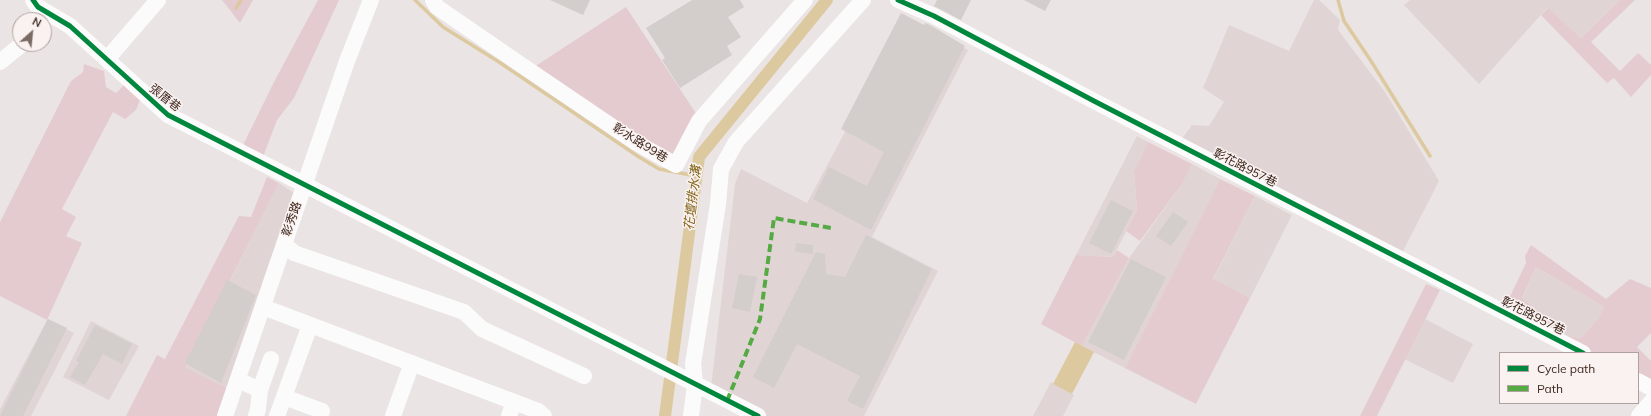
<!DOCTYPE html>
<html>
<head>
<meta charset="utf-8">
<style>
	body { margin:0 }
	#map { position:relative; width:1651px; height:416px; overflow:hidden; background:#eae4e4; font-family:Mulish,sans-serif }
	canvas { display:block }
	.legend { position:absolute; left:1499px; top:352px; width:140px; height:52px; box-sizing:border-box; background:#f9f2f1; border:1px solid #afa19d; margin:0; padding:5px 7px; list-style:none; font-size:12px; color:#3f281f }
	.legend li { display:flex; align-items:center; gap:8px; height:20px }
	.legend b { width:20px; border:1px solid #afa19d }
	.north { position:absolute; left:12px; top:12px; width:40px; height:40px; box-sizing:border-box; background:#f9f2f1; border:1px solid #afa19d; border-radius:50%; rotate:27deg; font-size:11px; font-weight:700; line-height:16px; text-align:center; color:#3f281f }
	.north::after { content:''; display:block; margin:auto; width:14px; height:18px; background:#7b6a64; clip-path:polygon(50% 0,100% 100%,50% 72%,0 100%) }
</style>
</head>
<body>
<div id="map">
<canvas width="1651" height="416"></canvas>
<ul class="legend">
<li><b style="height:5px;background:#00873e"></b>Cycle path</li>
<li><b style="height:5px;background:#56aa43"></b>Path</li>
</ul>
<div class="north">N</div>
</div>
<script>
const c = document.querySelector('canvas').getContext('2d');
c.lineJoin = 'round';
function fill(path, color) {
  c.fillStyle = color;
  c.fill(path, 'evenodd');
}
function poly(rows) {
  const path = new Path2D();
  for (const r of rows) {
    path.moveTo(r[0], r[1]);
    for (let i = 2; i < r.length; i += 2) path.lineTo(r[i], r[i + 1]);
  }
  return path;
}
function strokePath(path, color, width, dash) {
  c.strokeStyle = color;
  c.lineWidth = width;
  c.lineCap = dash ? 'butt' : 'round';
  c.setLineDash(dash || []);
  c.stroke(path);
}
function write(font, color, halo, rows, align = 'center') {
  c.font = font + ' Mulish,"Noto Sans TC",sans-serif';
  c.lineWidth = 3;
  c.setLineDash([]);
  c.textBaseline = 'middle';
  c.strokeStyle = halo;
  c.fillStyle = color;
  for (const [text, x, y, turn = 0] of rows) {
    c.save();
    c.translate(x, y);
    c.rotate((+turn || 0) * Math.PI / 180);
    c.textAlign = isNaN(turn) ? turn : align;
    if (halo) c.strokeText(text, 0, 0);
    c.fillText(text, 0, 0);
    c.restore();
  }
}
const built = poly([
	[1314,0,1319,0,1340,20,1338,30,1385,92,1439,181,1400,257,1179,143,1192,125,1209,126,1224,102,1203,88,1229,25,1289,51],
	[1410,0,1620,0,1581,38,1547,8,1479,84,1404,5],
	[906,18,968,50,872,237,938,271,864,416,767,416,711,387,735,184,741,169,807,203],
	[1137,136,1148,142,1134,171,1137,210,1113,257,1076,255],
	[1192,164,1220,179,1125,368,1082,346,1129,258,1182,184],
	[279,183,297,195,231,390,186,369],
	[1255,196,1292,215,1250,298,1213,280],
	[1536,267,1604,307,1599,318,1580,338,1553,333,1538,326,1522,299],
	[1425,319,1473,344,1453,383,1404,359],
	[47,320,74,333,31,416,0,416,0,409],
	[91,321,139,346,109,400,63,377],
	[1051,382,1074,395,1063,416,1033,416]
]);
const green = poly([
	[222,0,253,0,240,23],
	[318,0,339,0,294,98,277,120,261,162,246,153,244,143,274,82],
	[1620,0,1635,0,1591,42,1620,71,1638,53,1651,65,1651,75,1631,97,1614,78,1607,83,1541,15,1548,8,1581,38],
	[626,7,701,121,673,156,531,69],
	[84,64,104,71,106,87,116,93,125,84,140,100,136,110,125,119,113,112,62,209,76,217,66,236,82,243,47,320,0,296,0,222,71,81,83,72],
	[1148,142,1192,164,1182,184,1140,241,1126,231,1137,210,1134,171],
	[267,177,279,183,186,368,231,390,222,416,126,416,157,355,165,359,239,216,251,217],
	[1220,179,1255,196,1213,279,1250,298,1196,404,1125,368],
	[1531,245,1606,299,1630,279,1651,288,1651,333,1637,347,1651,361,1651,386,1638,379,1638,353,1590,353,1553,333,1580,338,1599,318,1604,307,1536,267,1522,298,1544,318,1538,326,1504,309,1526,263,1525,256],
	[1117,250,1129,258,1082,346,1041,324,1076,255,1113,257],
	[1426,284,1440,290,1377,416,1360,416]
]);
const water = poly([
	[1075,342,1094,352,1072,394,1053,384]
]);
const stream = poly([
	[415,0,443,27,499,62,639,157,659,169,696,176],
	[1338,0,1344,21,1371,61,1430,156],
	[236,8,241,0]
]);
const canal = poly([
	[665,416,699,157,827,0],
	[1650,416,1651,415]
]);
const building = poly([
	[550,0,590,0,583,15],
	[692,0,740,0,744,7,728,17,741,37,727,46,732,55,680,88,662,60,665,58,646,28],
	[937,0,971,0,961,20,934,6],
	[1024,0,1051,0,1045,11],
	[901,13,924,25,925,23,930,25,965,46,871,230,813,199,829,167,867,186,884,152,841,129],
	[1111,200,1133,211,1111,254,1089,243],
	[1173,212,1188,222,1171,246,1156,236],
	[866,235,932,269,863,409,847,401,860,376,797,344,774,388,753,377,816,252,825,254,826,274,845,277],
	[796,243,813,245,813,254,795,252],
	[1131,259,1166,277,1124,360,1088,342],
	[739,274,757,277,750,312,732,308],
	[227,280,256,295,221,383,185,363],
	[48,319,67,328,23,416,0,416],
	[95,325,132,344,122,364,103,354,85,385,70,377,79,362,76,361]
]);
const minor = poly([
	[33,0,38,7,70,26,168,115,758,416],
	[433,0,437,7,517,62,635,142,676,165,699,121,805,0],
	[898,0,934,16,1094,101,1583,353],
	[107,59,158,0],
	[0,62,22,44],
	[284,244,294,253,464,312,482,329,584,376],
	[263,307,538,411,544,416],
	[238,380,260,390,271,359],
	[1638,381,1651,388],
	[284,397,322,411,320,416],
	[225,416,347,61,371,0],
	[256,416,258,409,260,390],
	[277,416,310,325],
	[393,416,412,363],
	[509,416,514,402],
	[691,416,695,385,693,364,718,204,721,169,736,142,863,0],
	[1639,416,1651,402]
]);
const quiet = poly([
	[727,401,760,319,774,218,831,228]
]);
const cycleway = poly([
	[33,0,38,7,70,26,168,115,758,416],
	[898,0,934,16,1094,101,1583,353]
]);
const streetNames = [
	["張厝巷",165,98,38],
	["彰水路99巷",640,143,32],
	["彰花路957巷",1245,168,27],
	["彰秀路",292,219,-71],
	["彰花路957巷",1533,316,27]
];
const waterNames = [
	["花壇排水溝",693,198,-83]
];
fill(built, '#e0d5d4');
fill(green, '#e4cbd0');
fill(water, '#ddc9a0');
strokePath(stream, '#ddc9a0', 3.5);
strokePath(canal, '#ddc9a0', 12);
fill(building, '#d3cdcc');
strokePath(minor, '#fcfbfb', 16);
strokePath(quiet, '#56aa43', 4, [8, 4]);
strokePath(cycleway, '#00873e', 5);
write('12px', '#3f281f', '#f9f2f1', streetNames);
write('italic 13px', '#816113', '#f9f2f1', waterNames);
</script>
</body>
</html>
